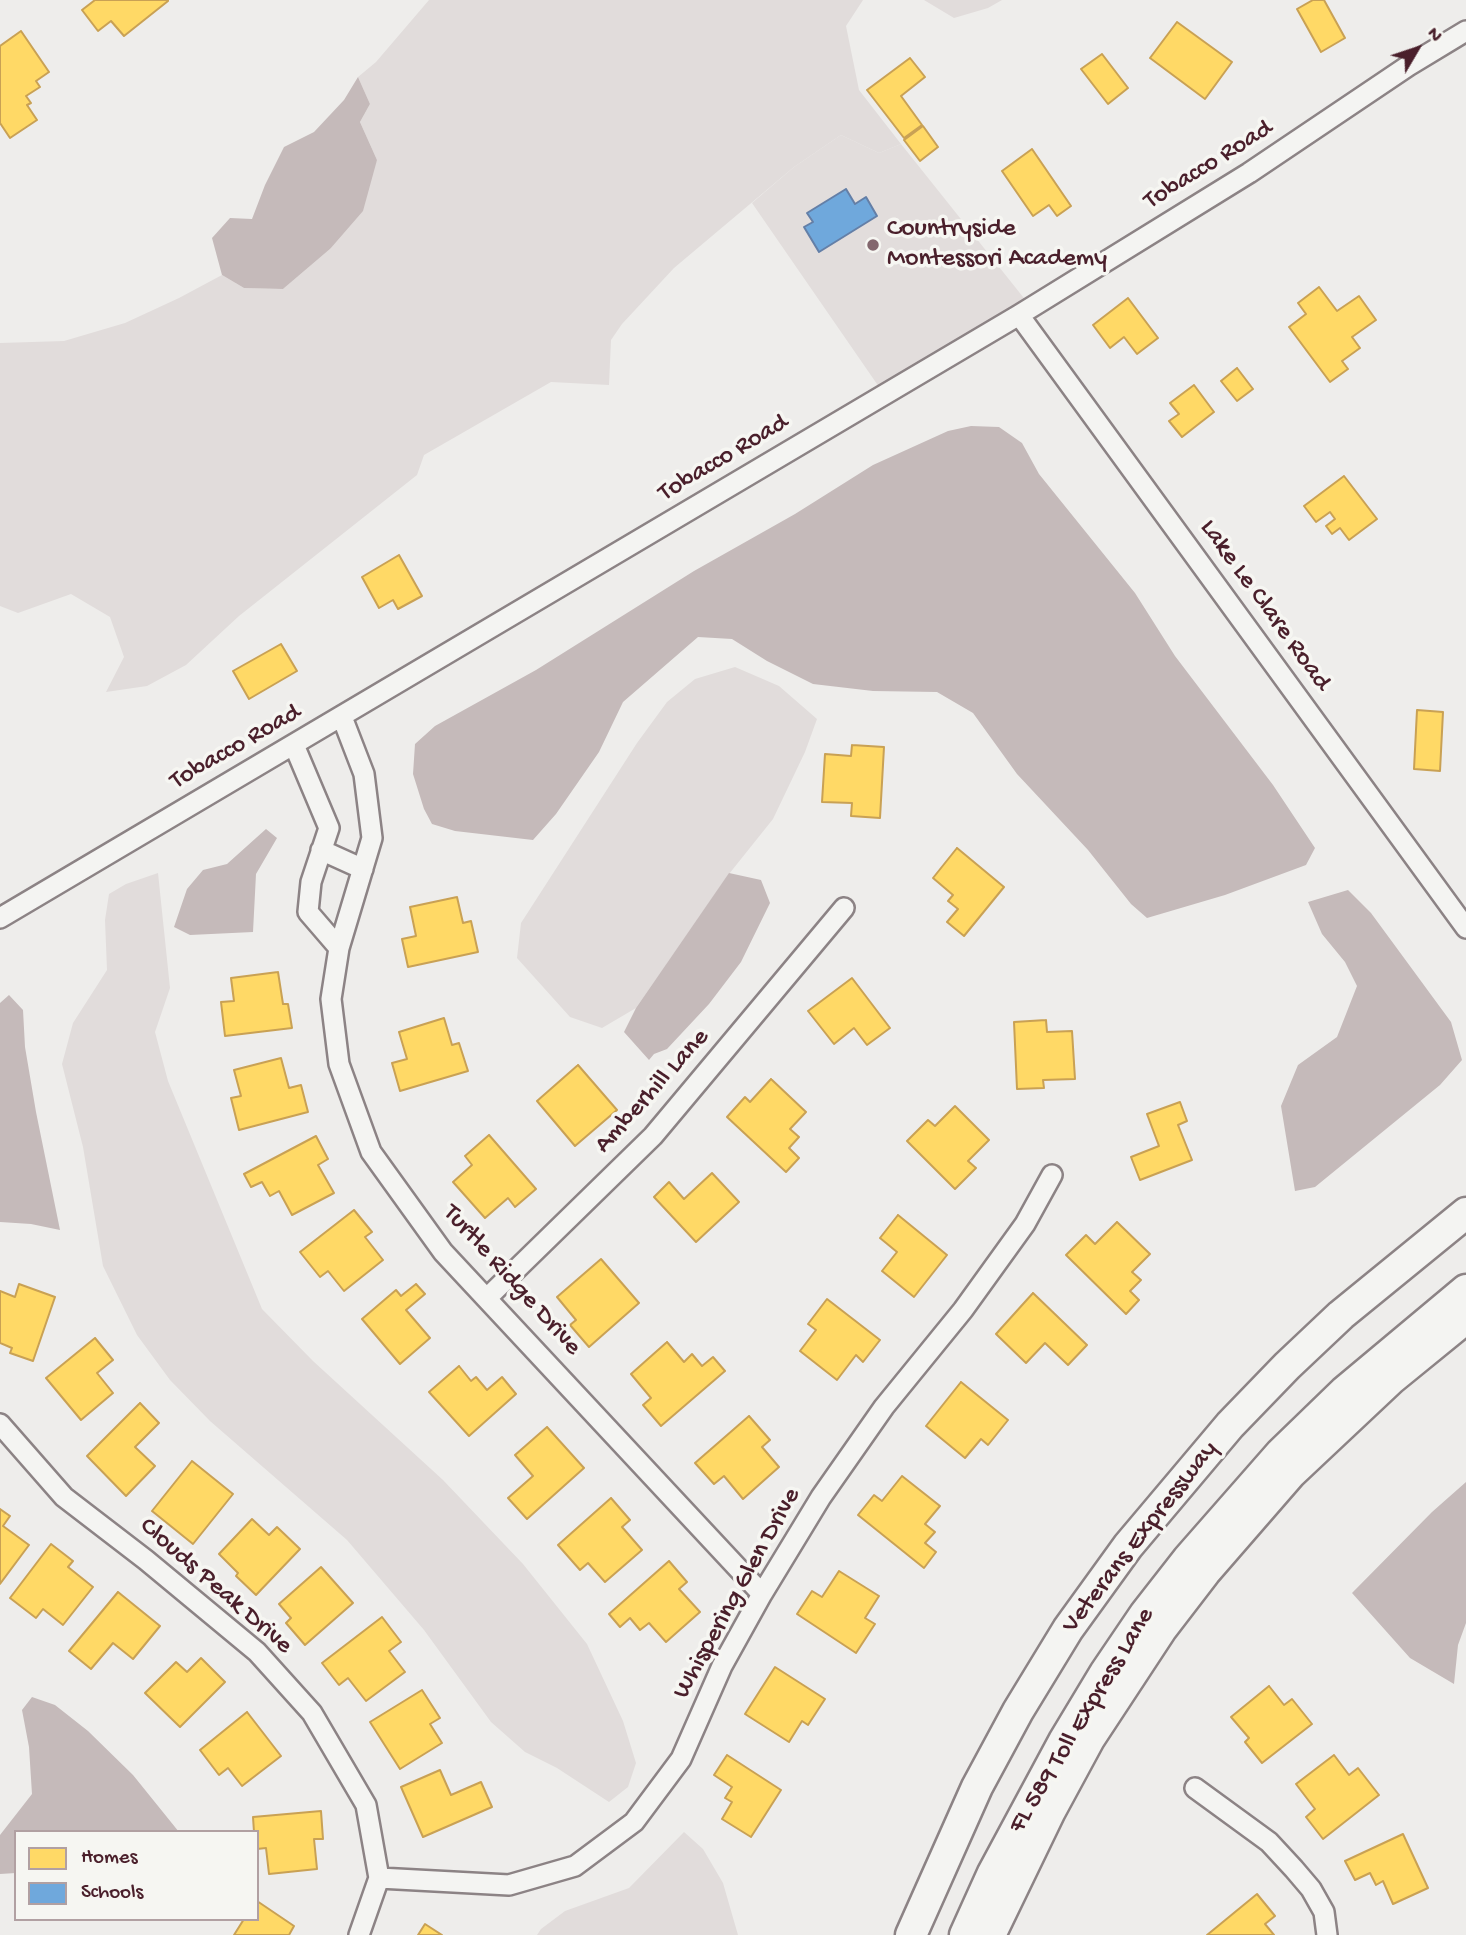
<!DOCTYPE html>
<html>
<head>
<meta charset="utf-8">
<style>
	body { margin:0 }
	#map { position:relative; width:1466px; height:1935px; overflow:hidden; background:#eeedeb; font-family:"Gochi Hand",sans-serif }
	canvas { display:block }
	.legend { position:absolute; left:14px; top:1830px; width:245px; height:91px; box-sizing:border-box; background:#f6f6f2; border:2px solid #b1a0a2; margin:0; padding:9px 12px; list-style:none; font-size:21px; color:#4a1f2b }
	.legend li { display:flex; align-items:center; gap:14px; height:35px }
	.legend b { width:35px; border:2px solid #b1a0a2 }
	.north { position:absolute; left:1382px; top:14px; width:70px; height:70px; -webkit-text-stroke:5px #f6f6f2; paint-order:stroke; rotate:51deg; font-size:19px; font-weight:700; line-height:28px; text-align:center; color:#4a1f2b }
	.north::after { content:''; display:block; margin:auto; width:24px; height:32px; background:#4a1f2b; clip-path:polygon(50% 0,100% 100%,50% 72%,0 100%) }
</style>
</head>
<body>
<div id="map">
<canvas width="1466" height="1935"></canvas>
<ul class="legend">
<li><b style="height:19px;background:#ffd966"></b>Homes</li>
<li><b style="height:19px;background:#6fa8dc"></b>Schools</li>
</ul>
<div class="north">N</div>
</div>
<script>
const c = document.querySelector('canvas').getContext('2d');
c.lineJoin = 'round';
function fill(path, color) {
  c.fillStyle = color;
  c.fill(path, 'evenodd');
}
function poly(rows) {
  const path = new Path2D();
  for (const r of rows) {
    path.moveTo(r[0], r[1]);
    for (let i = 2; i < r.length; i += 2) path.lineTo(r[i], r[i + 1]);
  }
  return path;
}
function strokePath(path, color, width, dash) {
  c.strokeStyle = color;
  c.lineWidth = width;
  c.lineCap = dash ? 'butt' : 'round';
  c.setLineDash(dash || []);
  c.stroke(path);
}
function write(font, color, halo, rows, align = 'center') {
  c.font = font + ' "Gochi Hand",sans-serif';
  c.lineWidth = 7;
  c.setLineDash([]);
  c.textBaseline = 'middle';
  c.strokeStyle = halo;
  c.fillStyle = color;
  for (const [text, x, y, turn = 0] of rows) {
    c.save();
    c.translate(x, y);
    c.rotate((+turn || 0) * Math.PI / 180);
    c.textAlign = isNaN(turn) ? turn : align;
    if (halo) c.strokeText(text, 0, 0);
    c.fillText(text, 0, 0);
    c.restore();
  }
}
const built = poly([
	[841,135,879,153,901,144,1039,317,888,400,752,203,794,167]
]);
const green = poly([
	[429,0,863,0,846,26,859,90,901,144,879,153,841,135,794,167,674,268,622,324,611,340,609,385,551,382,424,455,417,475,239,616,186,665,147,686,106,692,124,657,110,617,71,594,18,613,0,606,0,343,64,341,125,323,179,298,222,275,244,288,283,289,330,249,377,160,360,122,370,104,358,77,376,62],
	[924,0,1002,0,988,8,954,18],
	[735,667,779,686,817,719,805,752,773,819,729,874,636,1008,602,1028,570,1017,517,958,521,923,637,743,667,702,695,679],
	[158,873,170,988,155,1032,168,1081,262,1309,313,1361,443,1480,523,1564,587,1644,623,1721,636,1763,628,1787,609,1802,557,1768,525,1752,491,1722,424,1630,347,1540,210,1421,170,1380,137,1335,103,1266,83,1147,62,1064,73,1023,107,970,105,920,109,894,126,884],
	[684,1832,703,1849,723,1883,738,1935,537,1935,541,1929,565,1911,629,1888]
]);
const water = poly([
	[358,77,370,104,360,122,377,160,363,211,330,249,283,289,244,288,222,275,212,238,230,218,252,219,265,185,284,147,314,132,344,100],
	[971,426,999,427,1022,443,1039,474,1135,593,1175,656,1273,785,1315,848,1306,865,1225,895,1147,918,1131,904,1088,850,1017,774,973,713,937,692,873,691,813,684,767,661,732,639,698,637,623,702,599,752,556,814,533,840,455,831,432,824,424,809,413,774,415,744,435,726,536,670,694,571,795,514,873,465,948,431],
	[266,829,277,838,256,874,253,932,190,935,174,927,187,889,203,870,227,864],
	[729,873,761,880,770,903,741,962,709,1004,667,1049,654,1054,649,1060,624,1032,636,1008],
	[1348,890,1371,913,1451,1022,1462,1060,1440,1085,1315,1187,1295,1191,1281,1106,1298,1065,1337,1037,1357,986,1345,962,1322,934,1308,902],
	[9,995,23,1010,25,1047,36,1112,60,1230,31,1224,0,1222,0,1003],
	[1466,1482,1466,1623,1458,1645,1454,1684,1410,1658,1352,1593,1432,1512],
	[32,1697,55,1705,88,1731,133,1775,179,1832,16,1832,16,1873,0,1874,0,1835,32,1794,29,1747,22,1710]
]);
const homes = poly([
	[95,0,168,0,168,1,124,36,111,21,98,31,82,10,95,0],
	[1313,0,1324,0,1345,38,1321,52,1297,9,1313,0],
	[1177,22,1232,62,1205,99,1150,58,1177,22],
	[21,31,49,72,36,81,40,87,26,96,31,103,27,105,37,120,10,138,0,123,0,46,21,31],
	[1102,54,1128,88,1108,104,1081,69,1102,54],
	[910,58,925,77,901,96,922,125,904,138,867,90,910,58],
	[923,126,938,147,920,161,904,140,923,126],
	[1032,149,1071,206,1057,216,1049,205,1033,216,1002,171,1032,149],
	[1319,287,1337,311,1359,296,1376,320,1352,337,1360,348,1342,361,1348,369,1330,382,1289,327,1306,314,1298,303,1319,287],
	[1128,298,1158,338,1137,354,1124,337,1110,348,1093,325,1128,298],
	[1237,368,1253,389,1237,401,1221,381,1237,368],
	[1194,385,1214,412,1182,437,1169,421,1179,414,1170,403,1194,385],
	[1344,476,1377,519,1349,540,1340,528,1332,534,1326,526,1335,519,1330,512,1316,522,1304,506,1344,476],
	[399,555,422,596,398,609,393,600,379,608,362,577,399,555],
	[281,644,297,671,249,699,233,671,281,644],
	[1417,710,1443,712,1440,771,1414,769,1417,710],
	[852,745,884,747,880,818,851,816,852,803,822,802,825,754,851,756,852,745],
	[957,848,1004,887,964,936,947,922,958,909,948,901,953,895,933,878,957,848],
	[457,897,463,923,471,921,478,952,408,967,402,939,416,936,410,907,457,897],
	[278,972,283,1004,288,1004,292,1028,225,1036,221,1002,234,1001,231,978,278,972],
	[852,978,890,1028,867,1045,854,1028,834,1044,808,1011,852,978],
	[444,1018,452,1045,459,1043,468,1071,400,1091,392,1063,407,1059,399,1032,444,1018],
	[1046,1020,1047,1032,1072,1031,1075,1079,1043,1080,1044,1088,1017,1089,1014,1022,1046,1020],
	[281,1058,289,1088,301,1085,308,1112,239,1130,231,1098,241,1096,234,1070,281,1058],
	[578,1065,617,1110,575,1146,537,1101,578,1065],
	[771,1079,806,1112,790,1129,799,1137,789,1148,799,1158,786,1172,727,1117,745,1097,750,1102,771,1079],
	[1180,1102,1187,1121,1178,1125,1192,1160,1140,1180,1131,1157,1159,1146,1147,1114,1180,1102],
	[955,1106,989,1140,968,1161,976,1168,955,1189,907,1141,928,1120,935,1126,955,1106],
	[489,1135,536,1189,515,1207,508,1198,485,1218,453,1182,472,1165,465,1156,489,1135],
	[316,1136,328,1159,318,1165,334,1193,292,1215,279,1191,270,1196,262,1182,251,1187,244,1174,316,1136],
	[712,1173,739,1202,696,1242,654,1197,669,1182,684,1199,712,1173],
	[354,1210,372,1232,365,1237,383,1260,344,1291,328,1271,320,1277,300,1252,354,1210],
	[898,1215,947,1255,914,1297,882,1271,897,1252,880,1238,898,1215],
	[1117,1222,1150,1254,1132,1272,1141,1280,1130,1291,1139,1300,1126,1314,1066,1255,1086,1235,1095,1244,1117,1222],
	[601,1259,639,1303,589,1347,570,1325,576,1320,557,1297,601,1259],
	[19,1284,55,1297,33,1361,10,1353,12,1348,0,1343,0,1291,15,1297,19,1284],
	[416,1284,425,1294,406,1310,430,1338,400,1364,362,1319,396,1290,401,1296,416,1284],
	[1033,1293,1087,1345,1068,1365,1045,1343,1026,1363,996,1334,1033,1293],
	[827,1299,880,1340,863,1362,856,1355,837,1380,800,1351,816,1330,808,1324,827,1299],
	[95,1338,113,1360,97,1373,113,1393,81,1420,46,1378,95,1338],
	[667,1342,684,1362,692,1354,702,1366,713,1357,725,1371,661,1426,643,1405,651,1398,631,1374,667,1342],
	[459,1366,471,1381,476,1377,487,1390,502,1377,516,1394,469,1436,429,1392,459,1366],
	[961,1382,1008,1420,988,1445,981,1439,965,1458,926,1426,961,1382],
	[140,1403,159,1423,135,1447,155,1466,126,1496,87,1456,140,1403],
	[749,1416,770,1440,762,1447,779,1467,743,1499,724,1476,714,1484,695,1463,749,1416],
	[547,1427,584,1468,527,1519,508,1498,533,1476,515,1455,547,1427],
	[192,1461,233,1494,193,1544,152,1511,192,1461],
	[902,1476,940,1506,925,1524,935,1532,925,1543,936,1552,924,1568,858,1515,874,1495,882,1501,902,1476],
	[611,1498,630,1520,622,1527,642,1550,605,1582,588,1563,580,1570,558,1545,611,1498],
	[0,1509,10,1516,3,1526,29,1545,0,1584,0,1509],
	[252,1519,269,1535,277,1527,300,1549,256,1595,236,1576,238,1573,219,1554,252,1519],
	[51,1544,73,1561,68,1567,93,1587,63,1625,43,1609,36,1618,10,1598,51,1544],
	[669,1561,687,1582,679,1589,700,1612,666,1642,649,1623,640,1630,630,1618,620,1627,609,1614,669,1561],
	[321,1567,353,1603,305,1645,286,1623,291,1618,279,1604,321,1567],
	[839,1571,879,1596,865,1618,875,1624,856,1653,797,1614,812,1591,822,1597,839,1571],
	[118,1592,160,1626,133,1659,113,1643,91,1669,69,1651,118,1592],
	[382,1617,401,1642,389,1651,405,1672,366,1701,348,1678,339,1685,322,1663,382,1617],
	[201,1658,225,1682,180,1727,145,1693,176,1662,187,1672,201,1658],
	[775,1667,825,1699,808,1725,802,1721,789,1742,745,1714,775,1667],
	[1269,1686,1284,1705,1292,1699,1312,1724,1262,1763,1245,1742,1249,1738,1231,1717,1269,1686],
	[422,1690,440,1718,430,1724,442,1743,400,1769,370,1722,422,1690],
	[247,1712,281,1756,242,1786,228,1768,219,1775,200,1750,247,1712],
	[727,1755,781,1790,751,1837,722,1819,732,1802,725,1798,732,1787,714,1775,727,1755],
	[1334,1755,1349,1775,1358,1768,1379,1795,1323,1839,1306,1817,1315,1809,1296,1784,1334,1755],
	[440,1770,451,1795,481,1782,492,1807,423,1837,401,1787,440,1770],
	[321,1811,323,1839,314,1839,317,1869,269,1874,266,1848,257,1849,257,1832,254,1832,253,1817,321,1811],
	[1403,1834,1428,1888,1393,1904,1383,1881,1376,1885,1370,1873,1355,1880,1345,1861,1403,1834],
	[1257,1894,1275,1916,1265,1924,1274,1935,1207,1935,1257,1894],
	[257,1901,294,1926,289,1935,234,1935,244,1919,257,1919,257,1901],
	[425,1924,442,1935,418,1935,425,1924]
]);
const schools = poly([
	[846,189,855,204,866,197,877,216,819,252,804,227,813,222,807,213,846,189]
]);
const minor = poly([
	[1019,315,1466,928],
	[342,717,364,774,372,838,339,948,331,999,339,1064,371,1152,443,1252,762,1594],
	[294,745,329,828,311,882,308,912,339,948],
	[321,850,363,869],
	[0,918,1019,315,1249,173,1408,66,1466,31],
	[487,1298,653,1136,844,908],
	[0,1424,64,1497,146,1560,257,1652,312,1713,366,1805,379,1878,359,1935],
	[1195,1788,1269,1842,1294,1869,1311,1889,1324,1912,1327,1935],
	[379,1878,509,1885,575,1866,634,1822,681,1759,722,1666,762,1594,821,1497,884,1407,963,1310,1025,1224,1052,1175]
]);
const highway = poly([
	[911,1935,977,1787,1018,1711,1068,1629,1128,1546,1230,1425,1287,1366,1341,1315,1466,1213],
	[965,1935,993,1873,1064,1741,1105,1673,1145,1614,1188,1559,1281,1453,1344,1392,1466,1290],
	[990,1935,1050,1811,1089,1739,1162,1628,1205,1572,1291,1473,1391,1379,1466,1318]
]);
const markers = [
	[873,245,7,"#83676e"]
];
const streetNames = [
	["Tobacco Road",1209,166,-32],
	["Tobacco Road",724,459,-31],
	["Lake Le Clare Road",1264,606,54],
	["Tobacco Road",236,748,-30],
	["Amberhill Lane",653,1092,-48],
	["Turtle Ridge Drive",511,1281,48],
	["Veterans Expressway",1141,1538,-52],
	["Clouds Peak Drive",215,1587,41],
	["Whispering Glen Drive",738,1594,-61],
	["FL 589 Toll Express Lane",1083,1721,-59]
];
const poiNames = [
	["Countryside",887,230],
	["Montessori Academy",887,260]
];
fill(built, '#e2dddc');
fill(green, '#e1dcdb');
fill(water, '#c5baba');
fill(homes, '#ffd966');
strokePath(homes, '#c9a154', 2);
fill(schools, '#6fa8dc');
strokePath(schools, '#647fa7', 2);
strokePath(minor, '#8c8385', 24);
strokePath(highway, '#8c8385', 35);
strokePath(minor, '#f4f4f2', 19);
strokePath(highway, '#f4f4f2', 30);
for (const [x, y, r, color] of markers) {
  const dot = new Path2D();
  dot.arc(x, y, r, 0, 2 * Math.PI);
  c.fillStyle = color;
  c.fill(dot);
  strokePath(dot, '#f6f6f2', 2.5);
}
write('26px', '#4a1f2b', '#f6f6f2', streetNames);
write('26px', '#4a1f2b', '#f6f6f2', poiNames, 'left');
</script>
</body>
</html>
